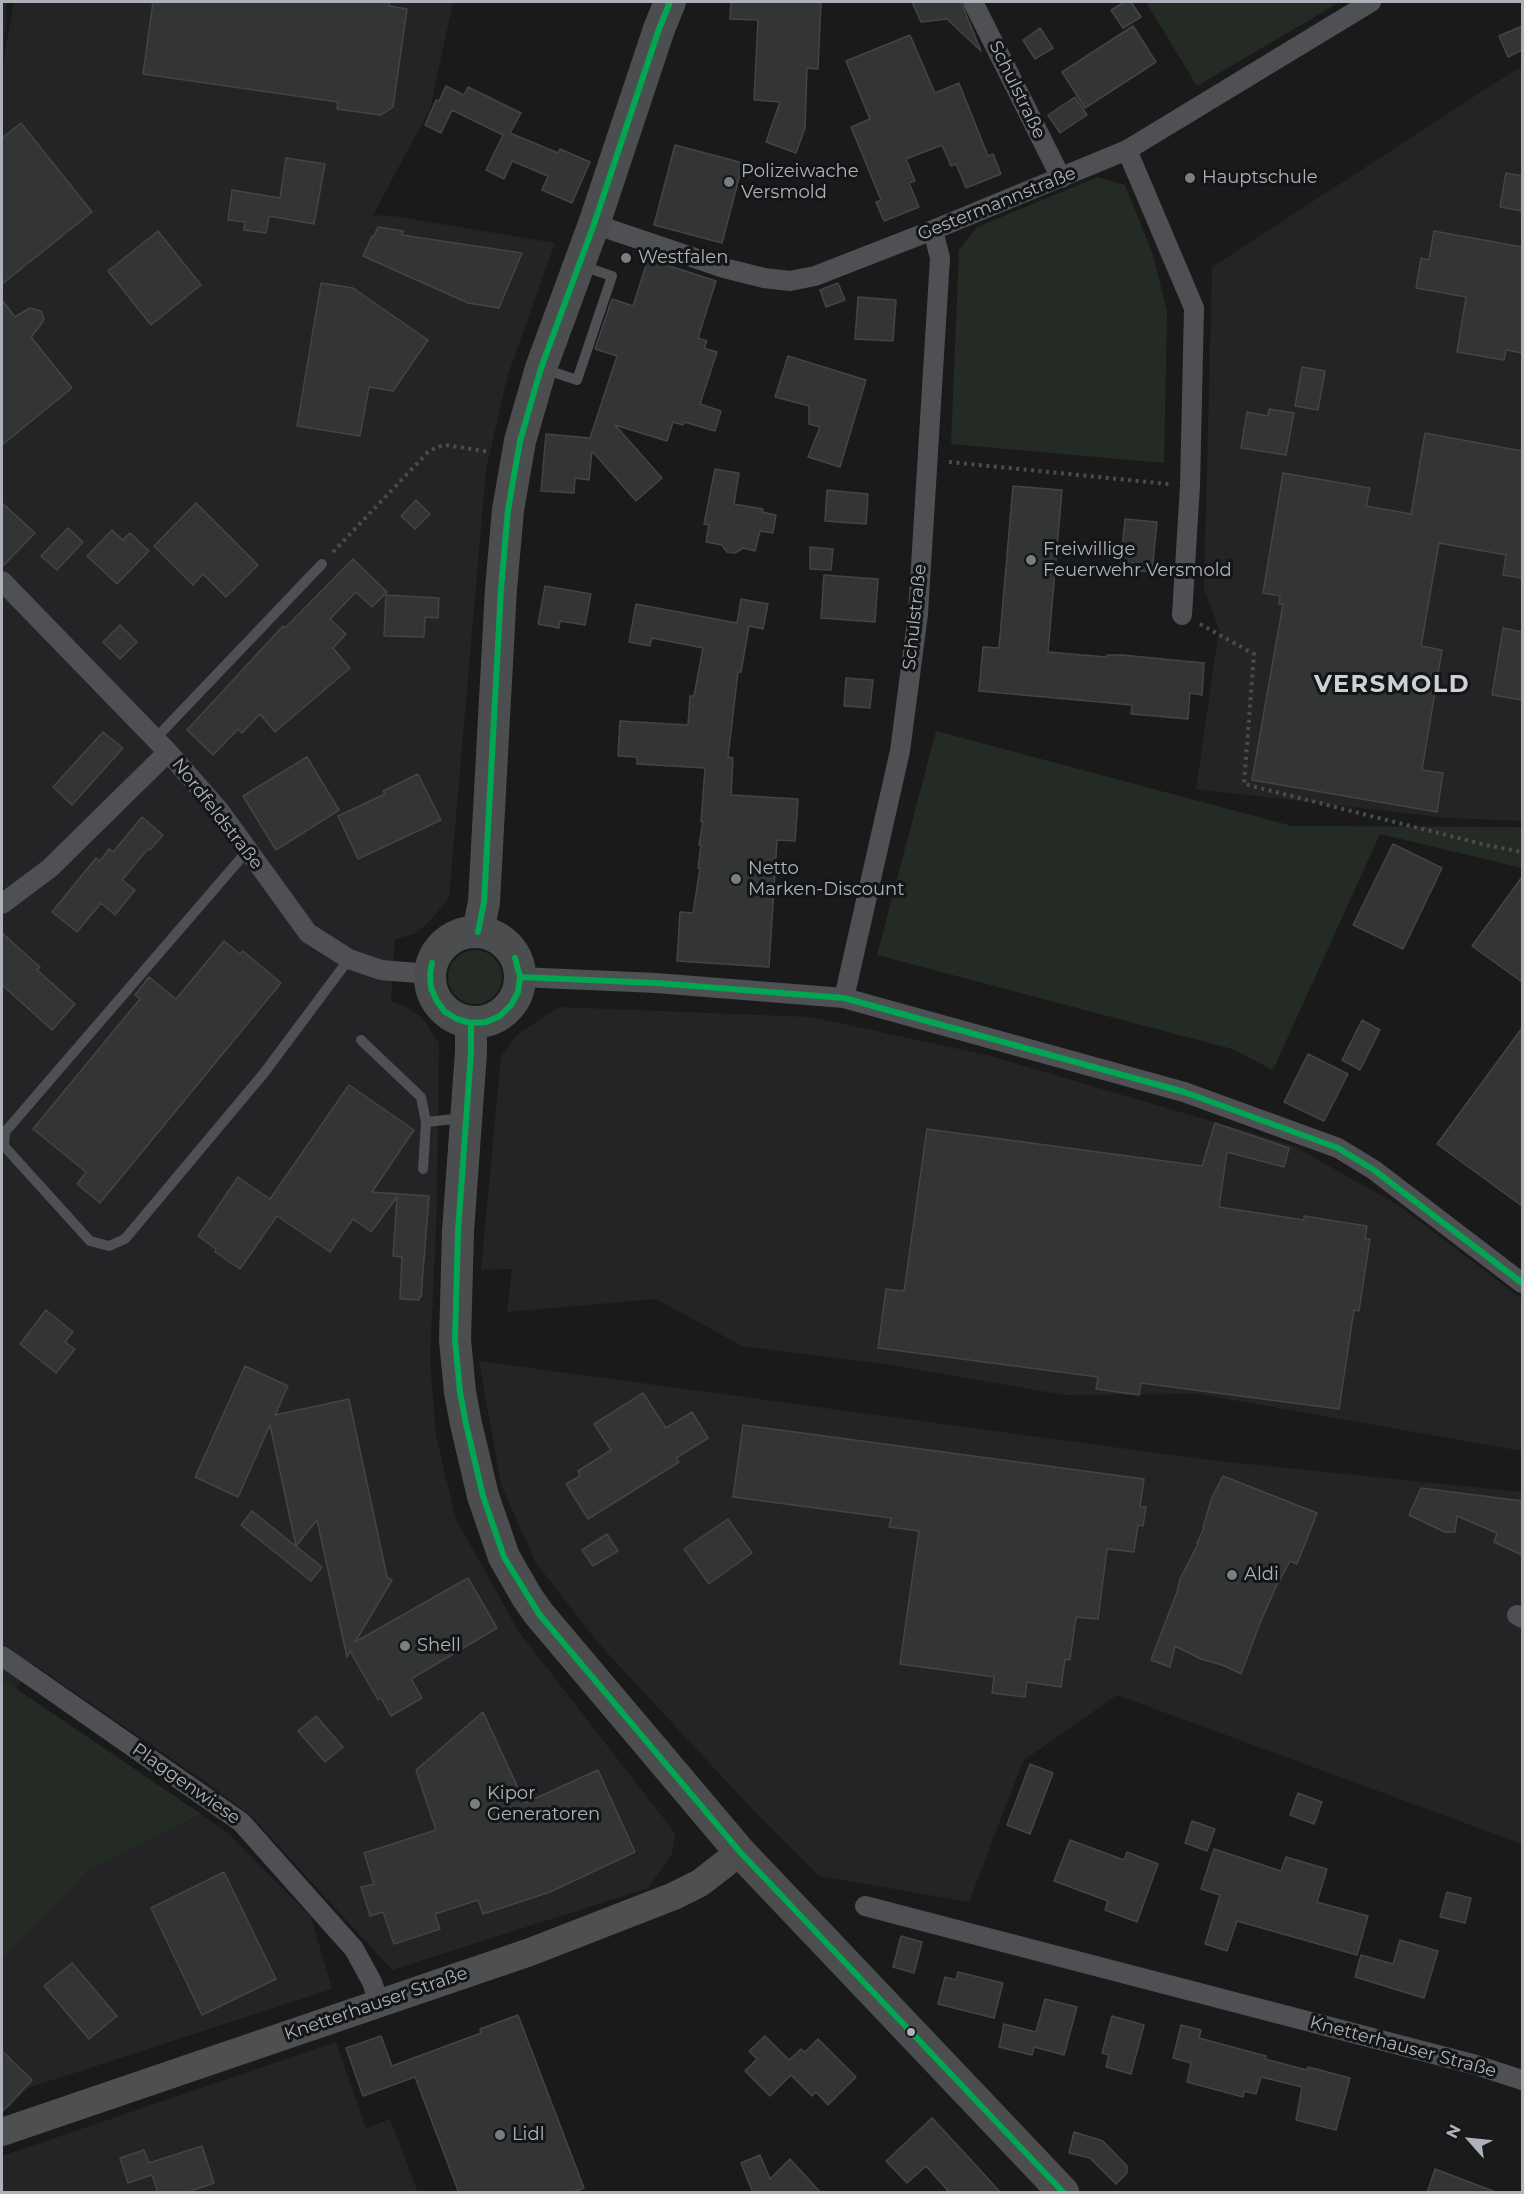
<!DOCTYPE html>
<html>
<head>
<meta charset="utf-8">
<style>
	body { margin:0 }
	#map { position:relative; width:1524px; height:2194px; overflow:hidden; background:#1a1a1a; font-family:Montserrat,sans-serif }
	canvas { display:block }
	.frame { position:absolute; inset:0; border:3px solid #adb2ba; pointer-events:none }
	.north { position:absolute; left:1440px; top:2110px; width:60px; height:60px; -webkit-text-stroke:4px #141517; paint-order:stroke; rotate:297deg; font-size:16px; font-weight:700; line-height:24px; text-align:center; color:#adb2ba }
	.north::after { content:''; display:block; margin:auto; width:21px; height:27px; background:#adb2ba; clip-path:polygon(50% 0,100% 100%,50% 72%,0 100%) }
</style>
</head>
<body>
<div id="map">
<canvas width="1524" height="2194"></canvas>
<div class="frame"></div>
<div class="north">N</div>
</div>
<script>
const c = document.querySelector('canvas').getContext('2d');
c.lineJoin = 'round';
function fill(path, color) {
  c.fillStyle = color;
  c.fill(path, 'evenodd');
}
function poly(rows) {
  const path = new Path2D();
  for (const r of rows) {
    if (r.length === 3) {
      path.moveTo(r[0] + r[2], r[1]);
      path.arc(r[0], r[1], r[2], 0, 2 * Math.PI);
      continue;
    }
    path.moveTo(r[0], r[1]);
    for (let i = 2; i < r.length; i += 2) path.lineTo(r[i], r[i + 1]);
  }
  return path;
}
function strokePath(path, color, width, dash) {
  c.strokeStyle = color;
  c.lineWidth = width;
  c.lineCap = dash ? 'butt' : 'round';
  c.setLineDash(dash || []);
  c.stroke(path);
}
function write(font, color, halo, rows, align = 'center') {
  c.font = font + ' Montserrat,sans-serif';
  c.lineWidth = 6;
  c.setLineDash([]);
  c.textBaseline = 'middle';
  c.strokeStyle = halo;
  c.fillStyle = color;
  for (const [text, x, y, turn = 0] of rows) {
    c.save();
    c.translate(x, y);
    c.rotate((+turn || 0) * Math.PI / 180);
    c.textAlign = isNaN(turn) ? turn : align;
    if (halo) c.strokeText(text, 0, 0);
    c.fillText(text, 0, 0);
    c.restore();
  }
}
const built = poly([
	[2,2,7,2,3,63,14,2,453,2,430,109,373,215,393,216,555,243,507,378,486,470,449,898,431,920,415,934,395,939,391,1001,408,1008,422,1017,439,1043,437,1205,430,1360,436,1436,456,1519,519,1632,675,1833,672,1854,648,1888,392,1970,251,1816,210,1785,33,1664,16,1689,2,1679],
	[1518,68,1522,70,1522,821,1447,818,1196,789,1219,629,1204,589,1212,267],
	[559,1007,811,1017,987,1055,1292,1145,1398,1205,1522,1299,1522,1451,1199,1394,1064,1395,891,1365,742,1346,656,1299,507,1312,512,1269,481,1270,501,1056,519,1033],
	[479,1361,1209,1460,1522,1492,1522,1844,1117,1695,1023,1761,969,1902,819,1876,751,1808,599,1644,536,1563,501,1485],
	[201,1814,229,1834,311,1917,332,1989,28,2088,10,2107,2,2109,2,1959,87,1872],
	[336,2042,366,2128,390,2119,418,2192,2,2192,2,2156]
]);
const green = poly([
	[1151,2,1340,2,1197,86,1147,4],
	[1098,177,1125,185,1153,255,1167,311,1164,463,951,444,959,250,977,227],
	[936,731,1292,826,1522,827,1522,868,1380,834,1273,1070,1232,1049,877,955],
	[475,977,27],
	[2,1679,201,1814,87,1872,2,1959]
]);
const building = poly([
	[153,2,389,2,389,6,407,9,393,107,381,115,337,109,338,102,143,74,153,2],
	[731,2,821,2,818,69,807,68,805,128,796,153,766,142,780,102,754,100,758,20,730,19,731,2],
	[912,2,961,2,981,51,947,19,921,22,912,2],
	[1125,2,1131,2,1141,17,1123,28,1111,10,1125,2],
	[1133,26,1156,62,1085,108,1062,72,1133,26],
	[1522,26,1522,50,1508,57,1499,36,1522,26],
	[1040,28,1053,48,1035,59,1023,40,1040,28],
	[910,35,935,93,959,83,988,156,993,154,1001,174,966,188,956,164,951,166,942,145,906,159,915,181,909,183,919,207,884,221,876,202,881,200,851,127,870,119,846,61,910,35],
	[446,86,464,95,468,87,521,113,510,133,558,153,560,149,590,162,572,203,542,190,548,176,512,161,504,179,486,170,503,135,452,110,441,133,425,125,436,100,439,101,446,86],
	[1075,97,1087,115,1060,133,1048,115,1075,97],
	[21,123,92,212,2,284,2,138,21,123],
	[675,145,743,163,722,243,654,225,675,145],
	[286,158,325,164,314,224,269,216,266,233,244,230,245,222,228,220,232,190,280,198,286,158],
	[1506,173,1522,176,1522,211,1500,207,1506,173],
	[378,227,403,231,402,235,522,253,499,308,468,303,363,256,372,236,374,236,378,227],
	[158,231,201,285,151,325,108,271,158,231],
	[1434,231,1522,247,1522,353,1506,350,1504,360,1457,352,1466,297,1416,288,1421,258,1429,260,1434,231],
	[648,259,716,281,698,338,707,341,704,348,717,352,700,404,721,411,715,431,684,422,683,425,673,422,667,441,615,425,662,478,636,501,592,451,589,480,575,478,574,493,541,491,546,434,590,438,617,356,595,349,612,299,633,306,648,259],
	[321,283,353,288,428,340,393,391,369,387,360,436,297,426,321,283],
	[838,283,845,300,826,307,820,290,838,283],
	[858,297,896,300,893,341,855,339,858,297],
	[2,300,15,317,30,308,41,311,44,319,42,323,31,337,72,388,2,445,2,300],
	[788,356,866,380,840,467,808,457,820,427,809,424,809,406,775,397,788,356],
	[1302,367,1325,371,1318,410,1295,406,1302,367],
	[1269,409,1294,413,1286,455,1241,448,1247,412,1268,416,1269,409],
	[1425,433,1522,451,1522,578,1503,575,1506,555,1439,543,1421,646,1442,650,1422,770,1443,773,1437,812,1252,780,1283,604,1279,604,1280,596,1263,593,1283,473,1370,488,1366,506,1411,514,1425,433],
	[715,469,739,473,734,504,763,509,762,512,776,515,773,533,760,531,755,551,743,548,735,553,727,552,722,545,706,542,709,525,704,524,715,469],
	[1013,486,1062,490,1048,652,1106,657,1107,655,1122,655,1204,663,1202,695,1190,693,1188,719,1131,714,1132,705,979,691,983,647,999,648,1013,486],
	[827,490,868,494,866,524,825,521,827,490],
	[416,500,430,514,415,529,401,516,416,500],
	[2,503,35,533,2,567,2,503],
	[196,503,258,565,226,597,203,574,193,585,154,546,196,503],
	[1125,519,1157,522,1152,572,1120,569,1125,519],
	[68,528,83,542,57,570,41,556,68,528],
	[112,530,123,540,130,533,149,551,117,584,87,556,112,530],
	[810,547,833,549,831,570,810,569,810,547],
	[353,559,387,592,372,607,356,592,330,619,346,634,333,648,350,668,275,732,260,714,242,733,238,729,213,755,187,730,283,626,285,628,353,559],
	[824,575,878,579,875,622,821,618,824,575],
	[545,586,591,594,585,625,560,621,559,628,538,624,545,586],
	[386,595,439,598,438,618,425,617,424,637,384,636,386,595],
	[741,599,768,604,763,629,749,626,741,672,738,672,728,757,733,758,731,795,798,799,795,841,777,840,769,967,677,961,680,912,693,913,700,868,698,868,701,845,699,845,703,821,701,822,705,768,637,764,637,757,618,756,620,721,688,725,690,696,694,696,703,648,652,638,650,646,629,642,636,604,737,623,741,599],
	[120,625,137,642,120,659,103,642,120,625],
	[1503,628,1522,632,1522,700,1492,695,1503,628],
	[846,678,873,680,870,708,844,706,846,678],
	[103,732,123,748,72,805,53,787,103,732],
	[307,757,339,810,276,850,243,796,307,757],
	[418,774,441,820,358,859,338,816,385,794,383,791,418,774],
	[142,817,163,835,150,850,148,849,122,880,135,890,115,915,101,903,77,932,52,912,96,858,100,861,109,849,113,852,142,817],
	[1393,844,1442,868,1403,949,1353,925,1393,844],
	[1522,877,1522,982,1472,946,1522,877],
	[2,933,40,967,37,970,75,1004,52,1030,2,985,2,933],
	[224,941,240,954,243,951,281,983,100,1203,77,1184,86,1172,33,1129,140,999,135,995,149,977,176,999,224,941],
	[1362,1020,1380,1030,1360,1070,1342,1060,1362,1020],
	[1522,1028,1522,1206,1437,1144,1522,1028],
	[1308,1054,1348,1074,1324,1121,1284,1102,1308,1054],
	[349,1085,414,1130,372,1192,429,1196,421,1297,419,1297,419,1300,400,1299,402,1257,393,1256,397,1197,371,1232,353,1219,330,1252,277,1216,240,1269,215,1252,216,1249,198,1236,238,1177,270,1199,349,1085],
	[1215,1123,1289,1148,1284,1167,1227,1152,1219,1207,1304,1220,1304,1216,1367,1226,1365,1239,1370,1239,1359,1311,1354,1310,1339,1409,1141,1383,1139,1395,1096,1389,1098,1377,878,1348,886,1289,904,1291,927,1129,1202,1166,1215,1123],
	[46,1310,73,1332,65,1342,75,1349,56,1373,20,1344,46,1310],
	[245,1366,288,1386,275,1415,349,1399,387,1577,392,1580,355,1642,468,1578,497,1628,411,1679,422,1698,391,1716,381,1698,378,1700,350,1651,347,1657,317,1520,296,1546,270,1425,238,1497,195,1477,245,1366],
	[643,1393,666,1428,692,1412,708,1438,676,1458,679,1462,588,1519,566,1484,580,1476,578,1471,611,1450,594,1424,643,1393],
	[743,1425,1144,1479,1140,1507,1146,1507,1143,1526,1138,1525,1134,1552,1107,1549,1098,1619,1076,1617,1070,1660,1065,1659,1061,1687,1027,1682,1025,1697,992,1693,994,1677,900,1664,919,1531,889,1527,891,1518,733,1497,743,1425],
	[1223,1476,1317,1513,1297,1564,1290,1561,1275,1589,1260,1623,1241,1674,1225,1666,1201,1659,1175,1646,1170,1667,1151,1660,1177,1592,1180,1579,1198,1544,1197,1543,1204,1528,1203,1527,1212,1497,1223,1476],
	[1421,1488,1522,1501,1522,1555,1494,1542,1497,1533,1457,1516,1455,1532,1445,1532,1409,1515,1421,1488],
	[252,1511,322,1567,311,1581,241,1525,252,1511],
	[728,1519,752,1553,709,1584,684,1549,728,1519],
	[607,1534,618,1551,593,1566,582,1550,607,1534],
	[483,1712,525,1803,598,1770,635,1852,550,1892,483,1914,478,1900,435,1914,440,1929,394,1944,383,1912,370,1916,361,1887,374,1884,364,1853,436,1830,416,1770,483,1712],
	[316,1716,343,1747,325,1762,298,1731,316,1716],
	[1030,1764,1053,1773,1030,1834,1007,1825,1030,1764],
	[1298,1793,1322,1802,1314,1824,1290,1815,1298,1793],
	[1192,1821,1215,1829,1207,1851,1185,1843,1192,1821],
	[1070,1840,1124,1860,1127,1852,1158,1864,1137,1922,1105,1910,1108,1901,1054,1881,1070,1840],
	[1214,1849,1281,1871,1286,1857,1327,1869,1317,1902,1368,1916,1357,1955,1237,1921,1227,1951,1205,1944,1220,1895,1201,1889,1214,1849],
	[224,1872,276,1979,202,2015,151,1908,224,1872],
	[1447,1892,1471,1898,1465,1923,1440,1917,1447,1892],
	[901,1936,922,1942,914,1973,893,1967,901,1936],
	[1400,1940,1438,1951,1424,1998,1355,1977,1361,1955,1393,1964,1400,1940],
	[72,1963,117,2016,89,2039,44,1986,72,1963],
	[958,1972,1003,1983,994,2018,938,2004,945,1977,956,1980,958,1972],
	[1045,1999,1077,2007,1064,2055,1034,2047,1032,2055,999,2047,1004,2024,1036,2032,1045,1999],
	[518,2015,584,2188,571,2193,459,2193,415,2077,363,2096,346,2048,381,2036,392,2066,481,2033,480,2029,518,2015],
	[1112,2016,1144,2025,1131,2074,1106,2067,1109,2055,1102,2053,1112,2016],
	[1181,2025,1201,2030,1199,2038,1266,2056,1265,2059,1307,2070,1308,2067,1350,2078,1336,2130,1296,2120,1302,2087,1261,2077,1256,2094,1244,2091,1243,2097,1187,2082,1191,2063,1173,2058,1181,2025],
	[765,2036,789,2060,801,2049,805,2052,818,2039,856,2077,828,2105,816,2092,812,2096,791,2075,770,2096,745,2071,757,2059,749,2051,765,2036],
	[2,2051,32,2080,2,2112,2,2051],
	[932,2118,971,2160,1001,2193,950,2193,926,2166,907,2183,886,2161,932,2118],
	[1074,2132,1103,2141,1127,2166,1127,2173,1116,2184,1090,2158,1069,2153,1074,2132],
	[202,2146,214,2183,185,2193,158,2193,152,2175,128,2183,120,2158,144,2150,149,2163,202,2146],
	[760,2155,770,2179,790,2159,821,2193,753,2193,741,2163,760,2155],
	[1435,2169,1493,2191,1493,2193,1427,2193,1435,2169]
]);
const path = poly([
	[949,462,1169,484],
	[333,552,428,452,437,447,446,445,490,452],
	[1200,624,1254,654,1244,784,1486,845,1522,852]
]);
const lane = poly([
	[544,369,577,380,612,276,582,266],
	[155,739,322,564],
	[248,850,5,1132,4,1146,90,1241,109,1246,125,1239,264,1073,349,959],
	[361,1040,421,1097,426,1122,423,1169],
	[426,1122,464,1118]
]);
const street = poly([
	[973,2,1061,178],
	[1127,150,1194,308,1190,486,1182,615],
	[594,224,724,268,764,278,790,281,815,276,933,230,1127,150,1371,2],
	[2,581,168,752,219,810,308,933,349,959,381,970,430,974],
	[2,904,50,868,168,752],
	[520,977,656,983,844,998,1184,1092,1338,1148,1374,1170,1522,1283],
	[844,998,900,751,918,614,940,258,933,230],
	[1517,1615,1522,1618],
	[2,1656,241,1822,354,1949,372,1982,379,2003],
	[865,1906,1476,2065,1522,2080]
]);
const secondary = poly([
	[2,2132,530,1952,674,1896,700,1883,740,1852]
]);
const primary = poly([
	[478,932,484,902,501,589,508,510,520,441,541,368,594,224,659,29,670,2],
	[475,977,45],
	[471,1023,471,1052,458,1231,455,1340,460,1392,466,1424,483,1496,504,1557,527,1597,539,1614,740,1852,1063,2192]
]);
const bus1 = poly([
	[478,932,484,902,501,589,508,510,520,441,541,368,594,224,659,29,670,2],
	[432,963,430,974,431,988,437,1001,445,1012,457,1019,471,1023,486,1022,500,1016,511,1005,518,992,520,977,515,958],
	[520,977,656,983,844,998,1184,1092,1338,1148,1374,1170,1522,1283],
	[471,1023,471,1052,458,1231,455,1340,460,1392,466,1424,483,1496,504,1557,539,1614,740,1852,1063,2192]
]);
const markers = [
	[1190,178,6,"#7a7d82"],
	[729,182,6,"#7a7d82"],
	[626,258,6,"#7a7d82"],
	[1031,560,6,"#7a7d82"],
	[736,879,6,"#7a7d82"],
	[1232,1575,6,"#7a7d82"],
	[405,1646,6,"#7a7d82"],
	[475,1804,6,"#7a7d82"],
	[911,2032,5,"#adb2ba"],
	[500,2135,6,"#7a7d82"]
];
const streetNames = [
	["Schulstraße",1017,90,64],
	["Gestermannstraße",997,204,-22],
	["Schulstraße",915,617,-84],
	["Nordfeldstraße",217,814,52],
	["Plaggenwiese",186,1784,35],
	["Knetterhauser Straße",376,2004,-19],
	["Knetterhauser Straße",1403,2047,15]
];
const poiNames = [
	["Polizeiwache",741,172],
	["Versmold",741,193],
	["Hauptschule",1202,178],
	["Westfalen",638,258],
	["Freiwillige",1043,550],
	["Feuerwehr Versmold",1043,571],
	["Netto",748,869],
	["Marken-Discount",748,890],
	["Aldi",1244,1575],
	["Shell",417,1646],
	["Kipor",487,1794],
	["Generatoren",487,1815],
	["Lidl",512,2135]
];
const districtNames = [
	["VERSMOLD",1392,685]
];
fill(built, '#242426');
fill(green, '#242b24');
fill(building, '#333434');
strokePath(building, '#434446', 1.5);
strokePath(path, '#4a4c4e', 4, [3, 4.5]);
strokePath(lane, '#4f5053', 10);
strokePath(street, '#4f5053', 20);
strokePath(secondary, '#4e4f51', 28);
strokePath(primary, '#4c4d4f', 32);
strokePath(bus1, '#00a651', 6);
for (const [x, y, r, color] of markers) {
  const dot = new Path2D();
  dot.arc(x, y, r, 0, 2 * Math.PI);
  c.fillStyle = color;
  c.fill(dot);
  strokePath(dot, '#141517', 2);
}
write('18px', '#adb2ba', '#141517', streetNames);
write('18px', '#adb2ba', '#141517', poiNames, 'left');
c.letterSpacing = '1.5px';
write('bold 24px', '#cdd1d7', '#141517', districtNames);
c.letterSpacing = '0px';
</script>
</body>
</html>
